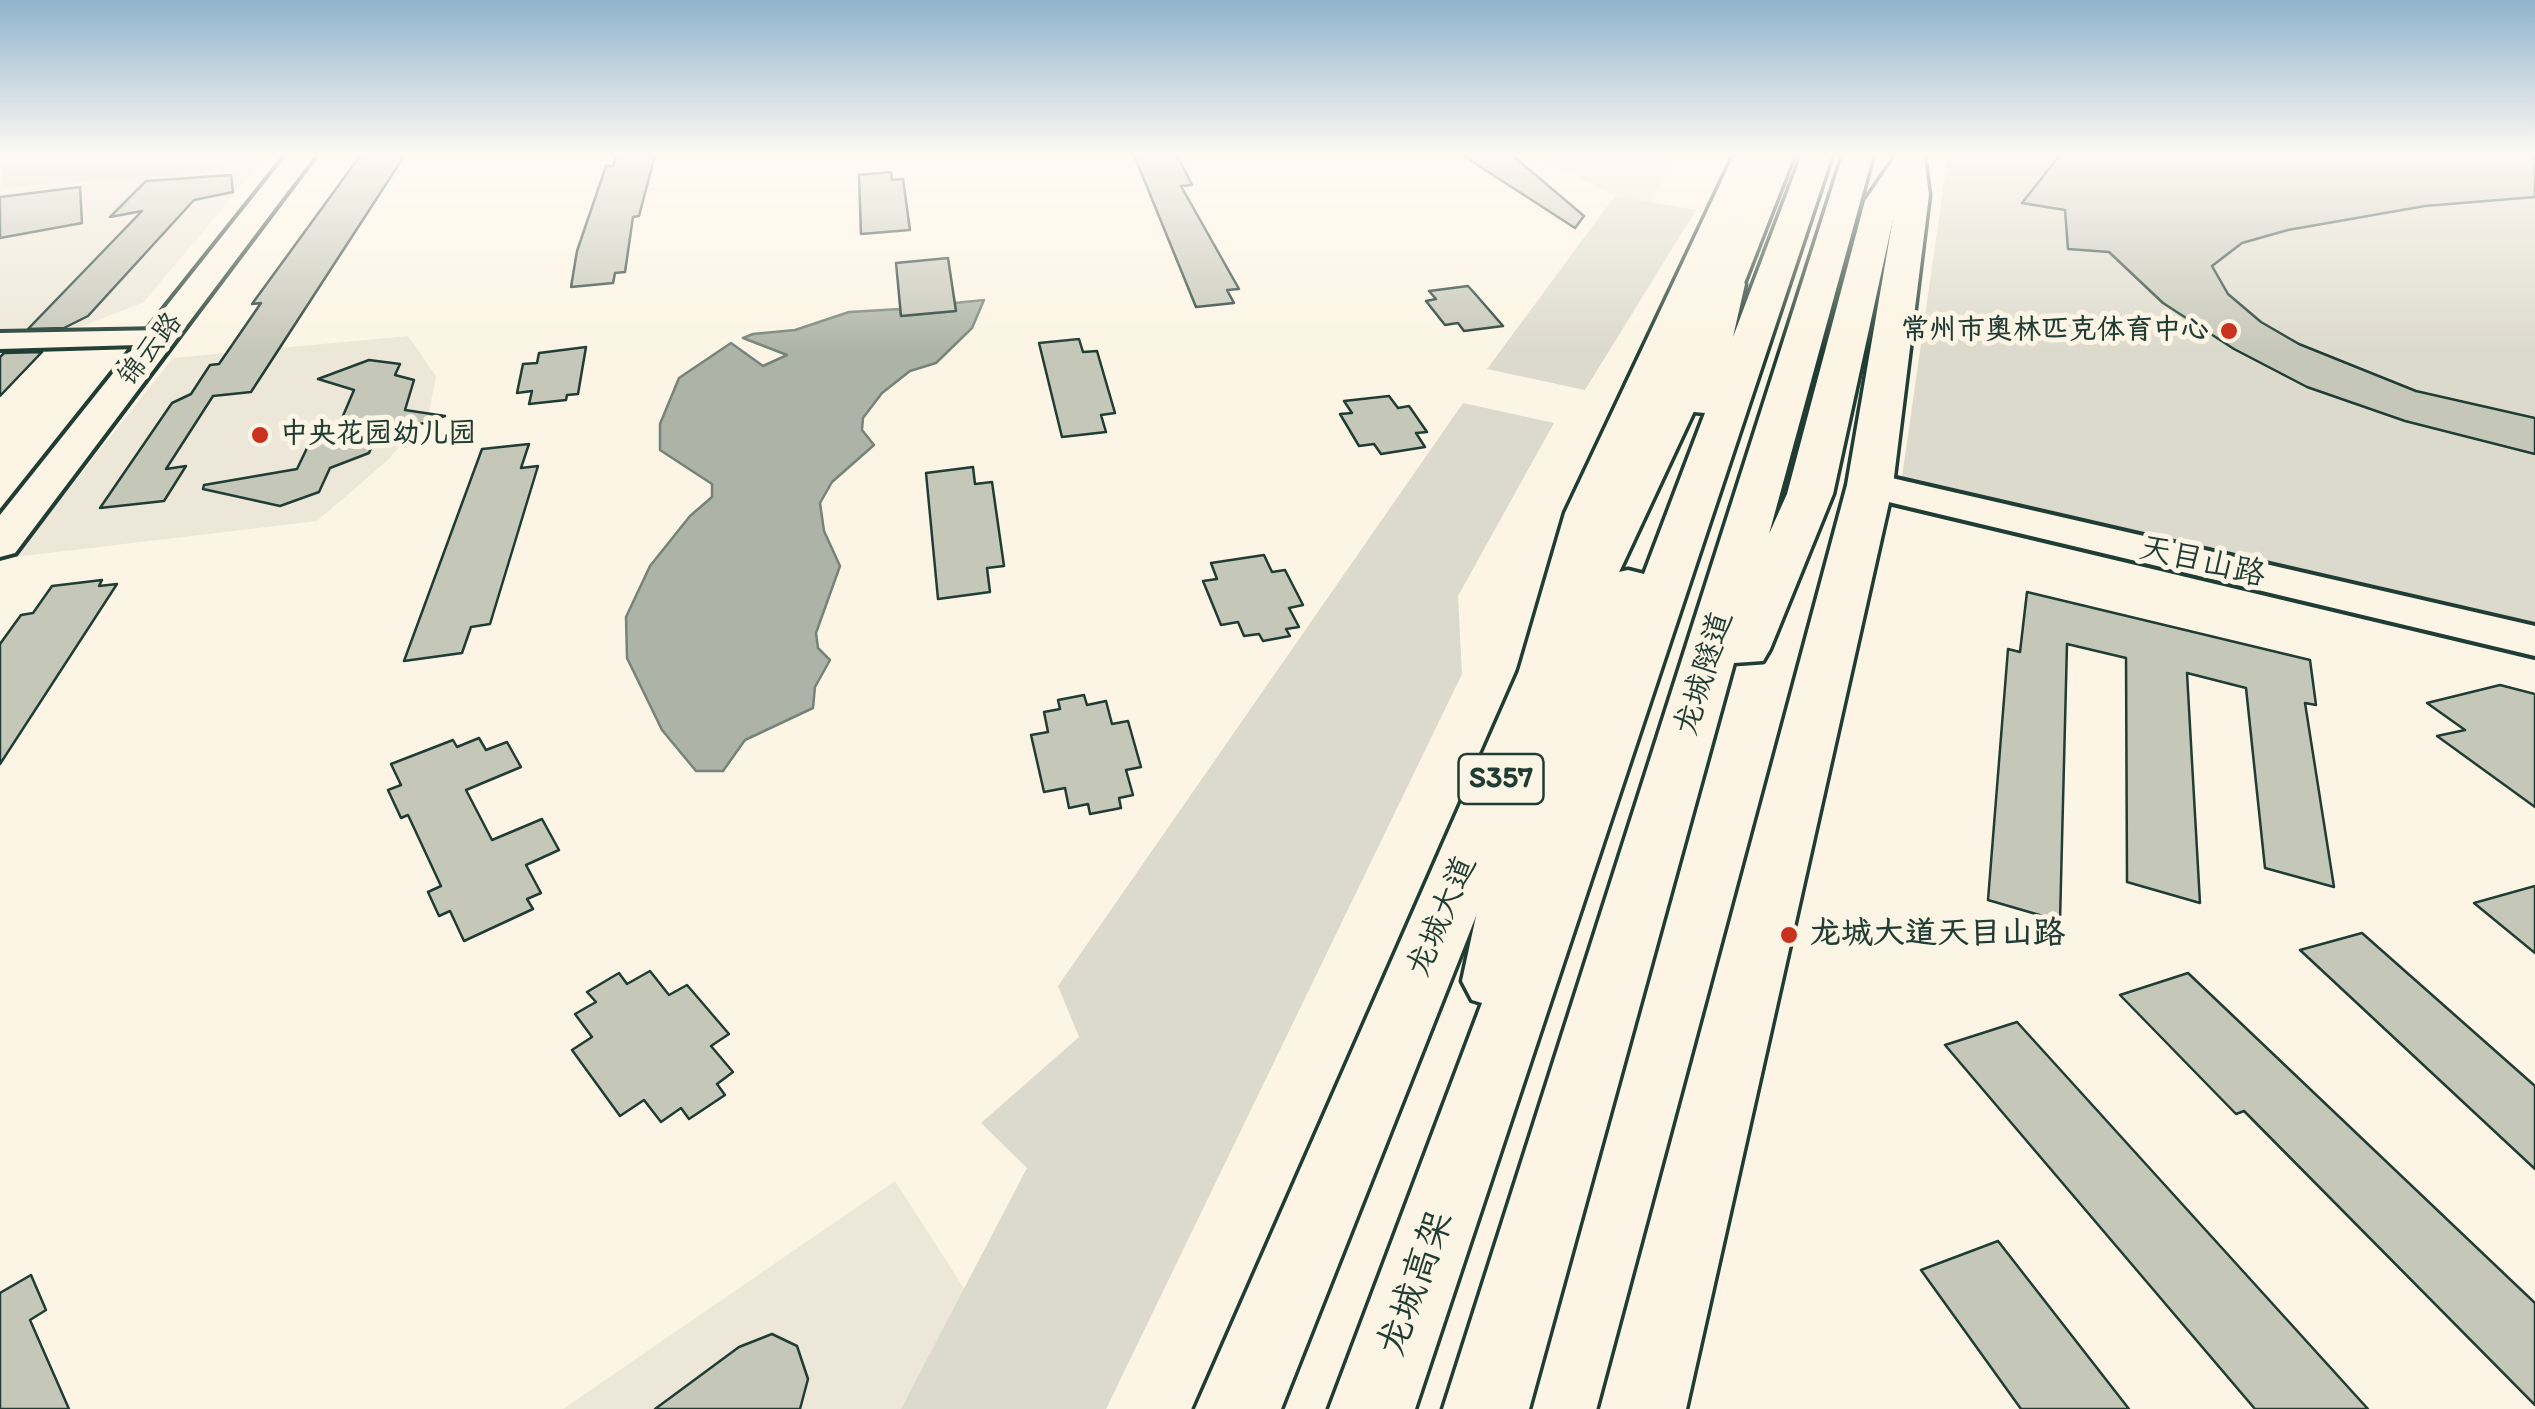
<!DOCTYPE html>
<html>
<head>
<meta charset="utf-8">
<style>
	body { margin:0 }
	canvas { display:block; background:#fcf5e5 }
</style>
</head>
<body>
<canvas width="2535" height="1409"></canvas>
<script>
const c = document.querySelector('canvas').getContext('2d');
c.lineJoin = 'round';
function fill(path, color) {
  c.fillStyle = color;
  c.fill(path, 'evenodd');
}
function poly(rows) {
  const path = new Path2D();
  for (const r of rows) {
    path.moveTo(r[0], r[1]);
    for (let i = 2; i < r.length; i += 2) path.lineTo(r[i], r[i + 1]);
  }
  return path;
}
function strokePath(path, color, width, dash) {
  c.strokeStyle = color;
  c.lineWidth = width;
  c.lineCap = dash ? 'butt' : 'round';
  c.setLineDash(dash || []);
  c.stroke(path);
}
function write(font, color, halo, rows, align = 'center') {
  c.font = font + ' Itim,"LXGW WenKai TC",sans-serif';
  c.lineWidth = 10;
  c.setLineDash([]);
  c.textBaseline = 'middle';
  c.strokeStyle = halo;
  c.fillStyle = color;
  for (const [text, x, y, turn = 0] of rows) {
    c.save();
    c.translate(x, y);
    c.rotate((+turn || 0) * Math.PI / 180);
    c.textAlign = isNaN(turn) ? turn : align;
    if (halo) c.strokeText(text, 0, 0);
    c.fillText(text, 0, 0);
    c.restore();
  }
}
const built = poly([
	[0,155,267,155,144,302,78,328,0,334],
	[1536,155,1673,155,1650,202,1615,196],
	[408,336,436,376,429,412,389,459,317,521,15,557,173,358],
	[895,1181,965,1290,901,1409,563,1409]
]);
const green = poly([
	[1,155,255,155,230,166,183,175,3,187],
	[1948,155,2535,155,2535,623,1902,477],
	[1615,196,1696,210,1585,390,1487,369],
	[1463,403,1554,423,1458,596,1462,674,1106,1409,901,1409,1027,1168,981,1123,1079,1037,1058,986]
]);
const water = poly([
	[984,300,972,328,936,363,910,371,882,393,863,418,862,430,874,445,832,482,820,503,824,531,840,566,816,633,818,648,830,660,815,687,813,708,745,740,723,771,696,771,662,730,627,658,626,617,650,566,690,516,712,497,712,484,660,450,660,424,679,378,731,343,763,366,787,355,743,338,753,334,795,330,849,312,900,309,901,316,955,311,955,303,984,300]
]);
const building = poly([
	[366,155,405,155,251,392,213,396,166,469,186,466,164,501,100,508,172,403,191,394,210,365,219,364,261,303,252,304,357,160,366,155],
	[655,155,639,216,633,217,625,272,615,273,613,283,571,287,577,251,606,166,613,166,616,156,655,155],
	[1134,155,1177,155,1192,185,1181,186,1239,289,1227,290,1234,303,1196,307,1134,155],
	[1462,155,1512,155,1584,216,1575,228,1462,155],
	[2060,155,2535,155,2535,197,2425,206,2288,230,2242,243,2212,266,2228,294,2261,322,2299,344,2416,391,2535,418,2535,454,2405,421,2307,387,2234,349,2163,303,2109,252,2068,249,2065,210,2022,203,2060,155],
	[891,172,892,180,903,179,910,230,861,234,859,175,891,172],
	[231,175,233,192,194,200,88,316,64,328,28,329,142,211,110,217,146,181,231,175],
	[80,187,82,223,0,238,0,197,80,187],
	[948,258,956,311,901,316,896,263,948,258],
	[1468,286,1477,296,1503,326,1464,331,1458,323,1445,325,1426,301,1436,299,1429,291,1468,286],
	[1079,339,1083,352,1097,351,1115,413,1101,415,1106,432,1062,437,1039,343,1079,339],
	[586,347,578,394,567,395,566,400,529,404,532,391,517,393,523,364,537,363,539,353,586,347],
	[42,352,0,396,0,357,4,353,42,352],
	[369,360,400,364,395,375,414,380,405,410,445,416,375,439,369,453,330,468,319,492,280,506,203,489,204,485,297,469,308,446,334,437,354,390,318,379,369,360],
	[1389,396,1398,408,1409,406,1427,432,1416,433,1425,447,1381,454,1374,444,1359,446,1340,414,1352,413,1344,401,1389,396],
	[529,444,521,468,538,466,490,624,471,627,462,653,404,661,482,449,529,444],
	[973,467,975,484,992,482,1004,566,987,568,990,592,938,599,926,473,973,467],
	[1264,555,1272,572,1285,570,1303,605,1289,608,1299,627,1286,629,1290,636,1263,641,1259,634,1244,636,1238,622,1221,625,1203,581,1217,579,1211,563,1264,555],
	[102,580,99,586,117,584,0,764,0,644,21,615,33,613,52,586,102,580],
	[2027,592,2310,660,2316,705,2305,703,2334,887,2265,868,2246,688,2187,673,2200,903,2127,882,2126,658,2067,644,2060,921,1988,900,2008,649,2020,652,2027,592],
	[2500,685,2535,694,2535,807,2437,736,2465,730,2427,703,2500,685],
	[1084,695,1087,705,1106,701,1112,724,1128,721,1141,767,1126,770,1133,795,1119,798,1121,808,1090,814,1088,804,1069,808,1065,788,1044,792,1031,735,1048,732,1044,712,1060,709,1058,700,1084,695],
	[479,738,486,750,507,742,521,767,466,790,492,840,542,819,559,850,526,865,541,893,527,899,533,909,464,941,450,911,439,916,428,892,441,886,408,815,401,818,388,790,401,785,391,764,453,740,457,747,479,738],
	[2535,886,2535,953,2474,903,2535,886],
	[2362,933,2535,1086,2535,1169,2300,950,2362,933],
	[650,971,669,995,687,985,729,1034,711,1046,733,1072,717,1084,725,1095,689,1119,681,1108,661,1122,644,1100,620,1116,572,1050,592,1037,575,1014,596,1002,587,992,619,973,627,984,650,971],
	[2188,973,2535,1303,2535,1405,2244,1111,2236,1114,2120,995,2188,973],
	[2017,1022,2368,1409,2255,1409,1945,1045,2017,1022],
	[1998,1241,2129,1409,2021,1409,1921,1270,1998,1241],
	[31,1275,46,1310,30,1320,69,1409,0,1409,0,1293,31,1275],
	[772,1334,797,1346,808,1379,800,1409,655,1409,739,1347,772,1334]
]);
const minor = poly([
	[162,330,172,332,176,338,172,344,0,349,0,333,162,330]
]);
const tertiary = poly([
	[287,155,315,155,15,553,0,557,0,515,287,155],
	[1870,473,2535,626,2535,656,1855,494,1849,485,1855,476,1870,473]
]);
const primary = poly([
	[1764,155,1794,155,1695,409,1573,671,1281,1409,1195,1409,1519,671,1653,409,1764,155],
	[1894,155,1924,155,1929,195,1893,485,1686,1409,1600,1409,1847,485,1897,195,1894,155]
]);
const trunk = poly([
	[1734,155,1764,155,1709,284,1714,276,1727,273,1740,276,1745,284,1733,337,1802,155,1832,155,1415,1409,1329,1409,1482,1003,1472,1000,1462,981,1489,856,1562,684,1546,688,1527,683,1519,671,1565,513,1734,155],
	[1709,285,1677,402,1683,411,1705,413,1644,574,1628,570,1610,574,1581,639,1611,513,1709,285],
	[1843,155,1873,155,1769,534,1787,494,1865,201,1896,156,1918,156,1922,163,1897,201,1833,494,1770,649,1763,661,1734,663,1529,1409,1443,1409,1843,155]
]);
const markers = [
	[2229,331,10,"#c8321e"],
	[260,435,10,"#c8321e"],
	[1789,935,10,"#c8321e"]
];
const farPoinames = [
	["常州市奥林匹克体育中心",2209,331],
	["中央花园幼儿园",280,435,"left"]
];
const farStreetnames = [
	["锦云路",151,350,-52]
];
const shields = [
	[1501,779,85]
];
const shieldNames = [
	["S357",1501,779]
];
const streetNames = [
	["天目山路",2202,563,13],
	["龙城隧道",1705,674,-73],
	["龙城大道",1443,917,-67]
];
const poiNames = [
	["龙城大道天目山路",1809,935]
];
const nearStreetnames = [
	["龙城高架",1417,1284,-70]
];
fill(built, '#ece7d8');
fill(green, '#dcdacc');
fill(water, '#aeb3a7');
strokePath(water, '#758479', 2.5);
fill(building, '#c5c7b9');
strokePath(building, '#1f3d34', 2.5);
strokePath(minor, '#1f3d34', 8);
strokePath(tertiary, '#1f3d34', 8);
strokePath(primary, '#1f3d34', 7);
strokePath(trunk, '#1f3d34', 7);
fill(minor, '#fcf5e5');
fill(tertiary, '#fcf5e5');
fill(primary, '#fcf5e5');
fill(trunk, '#fcf5e5');
const sky = c.createLinearGradient(0, 0, 0, 352);
sky.addColorStop(0, '#91b4ce');
sky.addColorStop(0.44, '#fefaf3');
sky.addColorStop(1, '#fefaf300');
c.fillStyle = sky;
c.fillRect(0, 0, 2535, 352);
for (const [x, y, r, color] of markers) {
  const dot = new Path2D();
  dot.arc(x, y, r, 0, 2 * Math.PI);
  c.fillStyle = color;
  c.fill(dot);
  strokePath(dot, '#fcf5e5', 4);
}
write('bold 28px', '#1f3d34', '#fcf5e5', farPoinames, 'right');
write('28px', '#1f3d34', '#fcf5e5', farStreetnames);
for (const [x, y, w] of shields) {
  const box = new Path2D();
  box.roundRect(x - w / 2, y - 25, w, 50, 8);
  c.fillStyle = '#fcf5e5';
  c.fill(box);
  strokePath(box, '#1f3d34', 2.5);
}
write('bold 30px', '#1f3d34', null, shieldNames);
write('32px', '#1f3d34', '#fcf5e5', streetNames);
write('bold 32px', '#1f3d34', '#fcf5e5', poiNames, 'left');
write('38px', '#1f3d34', '#fcf5e5', nearStreetnames);
</script>
</body>
</html>
